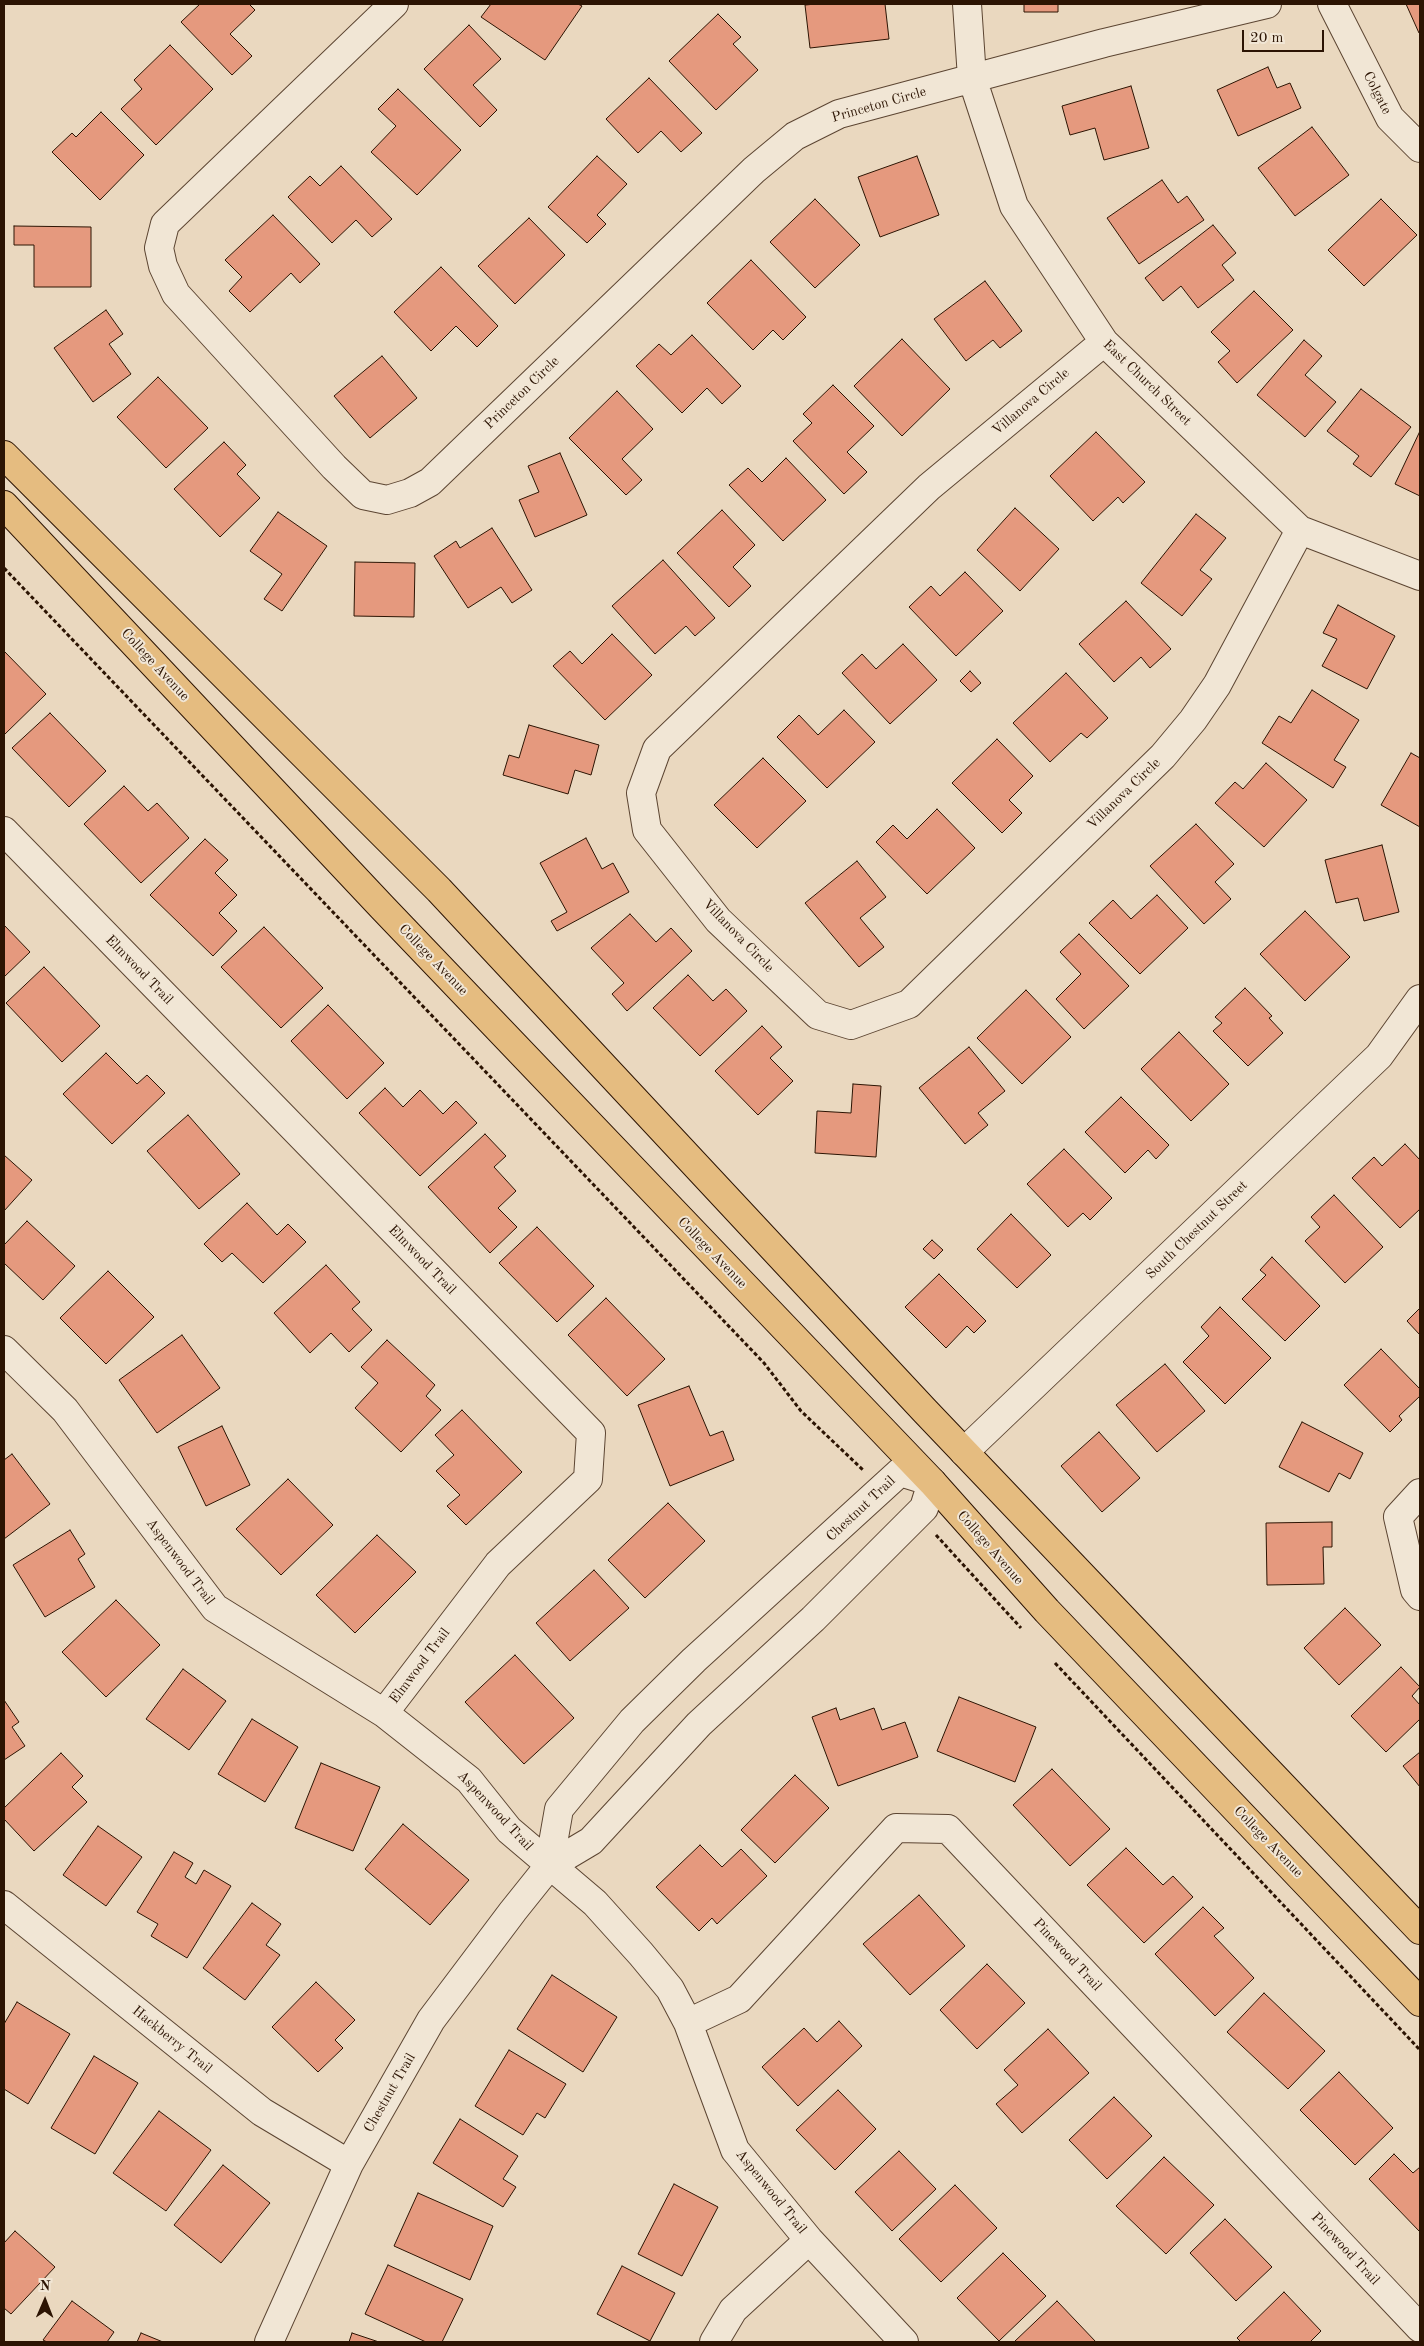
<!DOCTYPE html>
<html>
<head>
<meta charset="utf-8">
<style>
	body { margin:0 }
	#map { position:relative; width:1424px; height:2346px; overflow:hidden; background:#ead8bf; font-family:"Old Standard TT",serif }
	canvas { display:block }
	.frame { position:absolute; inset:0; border:5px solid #2c1403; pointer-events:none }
	.north { position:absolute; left:20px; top:2276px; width:50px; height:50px; -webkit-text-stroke:4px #f1e6d5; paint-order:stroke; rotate:1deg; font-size:14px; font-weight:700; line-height:20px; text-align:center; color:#2c1403 }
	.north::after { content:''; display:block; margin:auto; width:18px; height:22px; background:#2c1403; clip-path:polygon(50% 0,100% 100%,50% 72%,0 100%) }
	.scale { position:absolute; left:1242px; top:30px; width:82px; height:22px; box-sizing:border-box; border:2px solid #2c1403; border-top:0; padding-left:6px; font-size:15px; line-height:18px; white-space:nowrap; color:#2c1403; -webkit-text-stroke:4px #f1e6d5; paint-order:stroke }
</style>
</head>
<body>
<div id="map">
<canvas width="1424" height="2346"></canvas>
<div class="frame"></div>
<div class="north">N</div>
<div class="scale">20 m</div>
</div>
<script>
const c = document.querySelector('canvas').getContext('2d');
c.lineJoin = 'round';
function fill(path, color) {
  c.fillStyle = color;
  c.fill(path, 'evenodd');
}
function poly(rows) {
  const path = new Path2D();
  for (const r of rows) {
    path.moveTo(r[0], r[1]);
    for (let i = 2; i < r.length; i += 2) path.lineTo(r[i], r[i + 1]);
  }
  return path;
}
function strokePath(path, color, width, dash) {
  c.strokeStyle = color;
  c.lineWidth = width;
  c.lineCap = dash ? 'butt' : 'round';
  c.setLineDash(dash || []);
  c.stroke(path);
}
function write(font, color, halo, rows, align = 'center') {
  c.font = font + ' "Old Standard TT",serif';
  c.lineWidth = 4;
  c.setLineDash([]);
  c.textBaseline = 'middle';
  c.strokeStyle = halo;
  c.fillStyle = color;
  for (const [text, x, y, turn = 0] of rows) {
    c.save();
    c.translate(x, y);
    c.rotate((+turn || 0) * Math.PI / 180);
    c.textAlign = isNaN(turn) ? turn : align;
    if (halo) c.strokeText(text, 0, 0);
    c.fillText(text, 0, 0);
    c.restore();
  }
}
const building = poly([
	[200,4,249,4,255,10,230,34,252,56,232,75,181,22,200,4],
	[491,4,578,4,582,6,545,60,481,17,491,4],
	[816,4,885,4,889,39,810,48,805,5,816,4],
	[1024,4,1058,4,1058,12,1024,12,1024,4],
	[1406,4,1420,4,1420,32,1419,33,1406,4],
	[718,14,741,37,733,44,758,70,716,110,669,61,718,14],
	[469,25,501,59,473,85,497,110,480,127,424,69,469,25],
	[170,45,213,89,156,145,121,109,142,89,134,80,170,45],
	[1268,67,1277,88,1290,83,1301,108,1238,136,1217,90,1268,67],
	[649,78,702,133,681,152,661,131,638,153,606,119,649,78],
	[1131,86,1149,148,1104,160,1095,128,1070,135,1062,106,1131,86],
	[398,89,461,150,417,195,371,152,396,126,378,109,398,89],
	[101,112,144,155,100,200,52,152,72,133,76,137,101,112],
	[1312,127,1349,175,1295,216,1258,168,1312,127],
	[597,156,627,184,597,215,606,224,587,243,548,207,597,156],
	[917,156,939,215,880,237,858,177,917,156],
	[341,166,392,219,372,237,356,220,332,243,288,197,310,176,320,186,341,166],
	[1162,180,1178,203,1187,196,1204,220,1139,264,1107,218,1162,180],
	[815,199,860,245,815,288,770,242,815,199],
	[1381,199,1417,235,1364,286,1328,250,1381,199],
	[273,215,320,264,300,283,291,273,250,312,229,291,242,277,225,260,273,215],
	[529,218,565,255,515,304,478,266,529,218],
	[1213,225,1236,253,1222,265,1234,280,1198,308,1181,286,1163,301,1145,278,1213,225],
	[14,226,91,227,91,287,34,287,34,245,14,245,14,226],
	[751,260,806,317,783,340,773,330,753,350,707,303,751,260],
	[441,267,498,326,477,347,456,326,431,351,394,312,441,267],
	[985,281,1022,331,1000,348,993,340,966,361,934,319,985,281],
	[1254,291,1293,330,1237,383,1218,362,1230,351,1211,332,1254,291],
	[106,310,123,334,109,344,131,374,93,402,54,348,106,310],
	[692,335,741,386,722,404,707,388,682,413,636,366,659,344,671,355,692,335],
	[902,339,950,389,902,436,854,386,902,339],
	[1304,340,1322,356,1305,375,1336,402,1305,437,1257,395,1304,340],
	[382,356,417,398,370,438,334,396,382,356],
	[158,377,208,428,166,468,117,417,158,377],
	[833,385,874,426,847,452,867,472,844,494,793,441,812,423,803,414,833,385],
	[1361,389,1411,427,1371,477,1353,464,1359,456,1327,431,1361,389],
	[617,391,653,429,622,459,642,480,626,495,569,438,617,391],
	[1420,431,1420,496,1395,484,1420,431],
	[1096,432,1145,482,1123,503,1118,497,1093,521,1050,476,1096,432],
	[224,442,246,465,237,474,260,498,220,537,174,489,224,442],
	[560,453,587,515,535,537,519,500,539,492,528,466,560,453],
	[786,458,826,500,783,541,729,485,748,468,762,482,786,458],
	[1015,508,1059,549,1020,591,977,550,1015,508],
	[722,510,755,545,733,567,751,586,729,607,677,553,722,510],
	[278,512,327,546,282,611,264,599,282,574,250,551,278,512],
	[1196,514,1226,538,1200,570,1212,579,1182,616,1141,583,1196,514],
	[492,528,532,590,512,603,501,587,468,608,434,556,456,541,460,548,492,528],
	[663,560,715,618,695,636,686,626,655,654,612,606,663,560],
	[355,562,415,563,414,617,354,616,355,562],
	[965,572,1003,611,956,656,909,607,931,586,940,596,965,572],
	[1126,601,1171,649,1150,668,1141,657,1114,682,1079,644,1126,601],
	[1338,605,1395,636,1367,689,1322,666,1337,639,1323,633,1338,605],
	[612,634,652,675,605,720,553,666,570,651,582,664,612,634],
	[903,644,937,680,890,724,842,673,862,654,876,669,903,644],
	[4,651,46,694,4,735,4,651],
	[970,671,981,683,971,692,960,681,970,671],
	[1066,673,1108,718,1087,738,1081,733,1050,762,1013,723,1066,673],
	[1312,690,1359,720,1334,760,1346,767,1333,788,1262,743,1279,716,1291,723,1312,690],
	[844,710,875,742,827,788,777,737,799,715,818,735,844,710],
	[50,713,106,771,69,807,12,748,50,713],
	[529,725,599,745,591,775,575,770,568,794,503,775,509,755,519,758,529,725],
	[997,739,1033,776,1009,800,1022,813,1002,833,952,783,997,739],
	[1411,753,1420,758,1420,827,1381,805,1411,753],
	[763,758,806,801,757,848,714,805,763,758],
	[1266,763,1307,800,1264,847,1215,803,1235,782,1243,789,1266,763],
	[124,786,148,811,157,803,189,838,141,883,84,824,124,786],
	[937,809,975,848,927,894,876,842,893,825,907,839,937,809],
	[1196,824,1234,864,1215,882,1231,899,1204,924,1150,866,1196,824],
	[586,838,602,869,613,863,629,892,557,931,551,921,567,912,540,863,586,838],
	[205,839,228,860,215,873,237,895,219,913,237,931,213,956,150,895,205,839],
	[1382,845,1399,912,1364,921,1358,898,1336,903,1325,860,1382,845],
	[857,861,886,897,860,918,884,947,859,967,805,903,857,861],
	[1157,895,1188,928,1140,974,1089,923,1113,900,1131,919,1157,895],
	[1305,911,1350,957,1305,1001,1260,954,1305,911],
	[630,914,656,942,671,928,692,951,627,1011,612,994,624,983,591,948,630,914],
	[4,925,30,952,4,977,4,925],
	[264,927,323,988,281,1028,221,967,264,927],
	[1079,934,1129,986,1084,1029,1056,999,1081,974,1060,952,1079,934],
	[44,967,100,1026,62,1062,6,1003,44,967],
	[688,975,713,1001,726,989,747,1011,700,1056,653,1008,688,975],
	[1245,988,1272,1016,1269,1018,1283,1033,1248,1066,1213,1031,1222,1023,1215,1017,1245,988],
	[1026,990,1071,1037,1022,1084,977,1038,1026,990],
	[328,1005,384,1063,347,1099,291,1041,328,1005],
	[762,1026,782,1047,770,1058,793,1081,758,1115,715,1071,762,1026],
	[1179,1032,1229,1084,1191,1121,1141,1069,1179,1032],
	[969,1047,1005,1091,978,1113,988,1125,965,1144,919,1088,969,1047],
	[106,1053,137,1084,147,1075,165,1093,112,1144,63,1094,106,1053],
	[853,1084,881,1086,876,1157,815,1153,817,1111,851,1113,853,1084],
	[385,1088,403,1107,420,1090,443,1114,456,1101,477,1123,420,1176,359,1113,385,1088],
	[1121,1097,1169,1145,1156,1159,1148,1150,1125,1173,1085,1132,1121,1097],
	[188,1115,240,1174,199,1209,147,1151,188,1115],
	[485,1134,506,1156,494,1167,516,1191,498,1208,517,1227,490,1253,428,1187,485,1134],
	[1405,1144,1420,1160,1420,1209,1400,1228,1352,1178,1374,1157,1382,1166,1405,1144],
	[1064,1149,1112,1198,1090,1220,1083,1213,1068,1227,1027,1184,1064,1149],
	[4,1155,32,1180,4,1211,4,1155],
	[1334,1195,1383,1247,1345,1283,1305,1241,1320,1227,1311,1217,1334,1195],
	[247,1203,277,1235,288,1224,306,1242,263,1283,232,1253,222,1262,204,1244,247,1203],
	[1011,1214,1051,1255,1017,1288,977,1249,1011,1214],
	[27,1221,75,1266,43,1300,4,1263,4,1245,27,1221],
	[537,1227,594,1286,557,1322,499,1263,537,1227],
	[932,1240,943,1250,934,1259,923,1249,932,1240],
	[1272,1257,1320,1306,1285,1341,1242,1299,1266,1275,1260,1270,1272,1257],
	[326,1265,360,1302,352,1309,372,1330,349,1352,331,1333,310,1353,274,1313,326,1265],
	[108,1271,154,1317,106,1364,60,1318,108,1271],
	[939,1274,986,1321,974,1333,967,1326,946,1348,905,1307,939,1274],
	[606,1298,665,1359,627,1396,568,1335,606,1298],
	[1220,1307,1271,1358,1225,1404,1183,1362,1209,1336,1201,1327,1220,1307],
	[1420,1308,1420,1335,1407,1321,1420,1308],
	[182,1335,220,1388,157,1433,119,1380,182,1335],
	[387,1340,435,1385,426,1396,441,1410,401,1452,355,1408,378,1383,361,1367,387,1340],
	[1381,1349,1420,1389,1420,1396,1399,1416,1402,1420,1390,1432,1344,1385,1381,1349],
	[1165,1364,1205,1411,1157,1452,1116,1405,1165,1364],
	[689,1386,710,1436,723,1431,734,1460,670,1486,638,1405,689,1386],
	[462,1410,522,1472,466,1525,447,1506,460,1495,436,1471,454,1455,435,1435,462,1410],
	[1302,1422,1363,1453,1350,1479,1339,1473,1329,1492,1279,1467,1302,1422],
	[222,1426,250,1485,206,1506,178,1447,222,1426],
	[1099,1432,1140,1478,1102,1512,1061,1466,1099,1432],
	[12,1454,50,1504,4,1539,4,1460,12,1454],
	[288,1479,333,1525,281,1575,236,1529,288,1479],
	[668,1503,705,1541,645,1598,608,1560,668,1503],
	[1332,1522,1332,1547,1323,1547,1324,1584,1267,1585,1266,1523,1332,1522],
	[70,1530,85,1554,78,1559,95,1587,45,1617,13,1565,70,1530],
	[377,1535,416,1572,355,1633,316,1595,377,1535],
	[594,1570,629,1608,570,1661,536,1623,594,1570],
	[116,1600,160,1645,106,1697,62,1652,116,1600],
	[1345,1608,1381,1645,1339,1685,1304,1648,1345,1608],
	[515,1655,574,1718,524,1764,465,1702,515,1655],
	[1401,1667,1420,1687,1412,1696,1420,1705,1420,1719,1386,1752,1351,1716,1401,1667],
	[183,1669,226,1701,189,1750,146,1719,183,1669],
	[959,1697,1036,1727,1015,1782,937,1751,959,1697],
	[4,1700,19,1722,12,1727,25,1746,4,1760,4,1700],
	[836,1708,840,1720,874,1708,882,1730,905,1722,918,1757,838,1786,812,1717,836,1708],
	[252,1719,298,1747,265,1802,218,1774,252,1719],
	[1420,1752,1420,1787,1403,1766,1420,1752],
	[61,1753,83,1776,72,1787,87,1802,34,1851,4,1819,4,1808,61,1753],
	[321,1763,380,1787,353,1851,295,1828,321,1763],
	[1052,1769,1110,1829,1070,1866,1013,1805,1052,1769],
	[795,1775,829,1808,775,1863,741,1830,795,1775],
	[403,1824,469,1880,430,1925,365,1869,403,1824],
	[98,1826,142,1857,106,1906,63,1875,98,1826],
	[700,1845,722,1867,741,1849,767,1876,717,1924,712,1918,699,1931,656,1887,700,1845],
	[1126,1848,1163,1885,1173,1876,1193,1897,1144,1943,1087,1885,1126,1848],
	[174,1852,193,1863,185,1877,196,1884,204,1870,231,1886,187,1958,151,1936,158,1924,137,1912,174,1852],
	[919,1895,965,1946,910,1995,863,1944,919,1895],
	[252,1903,281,1924,266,1945,280,1955,245,2000,203,1968,252,1903],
	[1203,1907,1224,1928,1214,1936,1254,1978,1215,2016,1155,1954,1203,1907],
	[987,1964,1025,2003,977,2049,940,2010,987,1964],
	[552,1975,617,2017,583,2072,517,2029,552,1975],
	[316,1982,355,2020,335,2040,343,2048,318,2072,272,2027,316,1982],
	[1264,1993,1325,2051,1288,2089,1227,2032,1264,1993],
	[17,2002,70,2034,28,2104,4,2089,4,2024,17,2002],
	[839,2021,862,2046,798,2106,762,2067,804,2028,817,2042,839,2021],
	[1048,2029,1089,2073,1022,2133,996,2104,1018,2085,1004,2070,1048,2029],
	[509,2050,566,2084,545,2118,537,2113,523,2135,475,2106,509,2050],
	[94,2056,138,2083,95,2154,51,2128,94,2056],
	[1339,2072,1393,2128,1355,2165,1300,2110,1339,2072],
	[838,2090,876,2129,835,2170,796,2130,838,2090],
	[1114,2097,1152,2136,1107,2179,1069,2140,1114,2097],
	[159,2111,211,2150,166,2211,113,2173,159,2111],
	[460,2119,518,2156,503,2179,516,2187,503,2207,433,2163,460,2119],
	[899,2151,936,2189,892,2231,855,2192,899,2151],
	[1394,2154,1413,2173,1420,2167,1420,2232,1369,2179,1394,2154],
	[1164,2157,1214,2205,1166,2254,1116,2206,1164,2157],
	[223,2165,270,2203,221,2263,174,2225,223,2165],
	[674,2184,718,2207,682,2276,638,2254,674,2184],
	[955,2185,997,2228,941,2282,899,2239,955,2185],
	[418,2193,493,2226,470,2280,394,2246,418,2193],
	[1225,2219,1272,2267,1236,2301,1190,2253,1225,2219],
	[15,2231,55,2267,11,2314,4,2308,4,2243,15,2231],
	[1003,2253,1046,2296,999,2341,957,2298,1003,2253],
	[388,2265,463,2299,442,2342,426,2342,365,2314,388,2265],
	[622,2266,675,2293,650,2341,597,2314,622,2266],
	[1284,2292,1321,2331,1310,2342,1241,2342,1237,2338,1284,2292],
	[72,2301,114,2332,107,2342,47,2342,43,2340,72,2301],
	[1057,2301,1096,2342,1014,2342,1057,2301],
	[141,2333,163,2342,137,2342,141,2333],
	[352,2333,379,2342,349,2342,352,2333]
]);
const path = poly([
	[4,568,764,1363,801,1411,863,1470],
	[936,1535,1021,1628],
	[1055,1663,1420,2050]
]);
const minor = poly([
	[394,4,165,224,159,248,163,266,176,294,334,467,363,495,387,500,410,493,430,482,754,170,795,136,839,114,1104,43,1267,4],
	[967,4,972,78,1014,206,1104,342,1300,530,1420,576],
	[1332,4,1390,118,1420,148],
	[1104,342,929,487,657,749,641,793,647,830,718,920,818,1015,851,1025,909,1004,1163,756,1193,720,1217,685,1300,530],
	[4,831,591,1433,588,1479,498,1564,384,1713],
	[4,1350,65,1410,215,1608,384,1713,469,1780,509,1830,595,1903,641,1954,670,1989,688,2023,735,2150,809,2240,904,2342],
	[964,1452,1379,1056,1420,999],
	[1420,1493,1398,1517,1415,1590,1420,1596],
	[4,1905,262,2112,349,2164],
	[688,2023,739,1999,896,1828,948,1829,1420,2328],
	[269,2342,349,2164,431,2020,513,1911,549,1866,591,1841,699,1724,813,1619,924,1508,932,1482,900,1472,694,1660,632,1721,559,1809,549,1866],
	[714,2342,733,2310,809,2240]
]);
const major = poly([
	[4,455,439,890,925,1411,1420,1930],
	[4,505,382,907,932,1482,1047,1611,1420,2002]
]);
const streetNames = [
	["Colgate",1377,93,63],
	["Princeton Circle",879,105,-16],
	["East Church Street",1147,383,44],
	["Princeton Circle",522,393,-44],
	["Villanova Circle",1031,402,-40],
	["College Avenue",155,665,47],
	["Villanova Circle",1124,794,-44],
	["Villanova Circle",738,936,46],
	["College Avenue",433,960,46],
	["Elmwood Trail",139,970,46],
	["South Chestnut Street",1197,1230,-44],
	["College Avenue",712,1253,46],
	["Elmwood Trail",422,1260,46],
	["Chestnut Trail",861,1509,-43],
	["College Avenue",990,1548,49],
	["Aspenwood Trail",180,1562,53],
	["Elmwood Trail",420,1666,-53],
	["Aspenwood Trail",495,1811,47],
	["College Avenue",1268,1842,46],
	["Pinewood Trail",1067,1955,47],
	["Hackberry Trail",172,2040,39],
	["Chestnut Trail",390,2093,-60],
	["Aspenwood Trail",771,2192,51],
	["Pinewood Trail",1345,2249,47]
];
fill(building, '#e5997e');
strokePath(building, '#2c1403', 1);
strokePath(minor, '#5c4532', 30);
strokePath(major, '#2c1403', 30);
strokePath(path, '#2c1403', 3, [4, 2.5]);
strokePath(minor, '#f1e6d5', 28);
strokePath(major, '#e5bc80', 28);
write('14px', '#2c1403', '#f1e6d5', streetNames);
</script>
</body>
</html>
